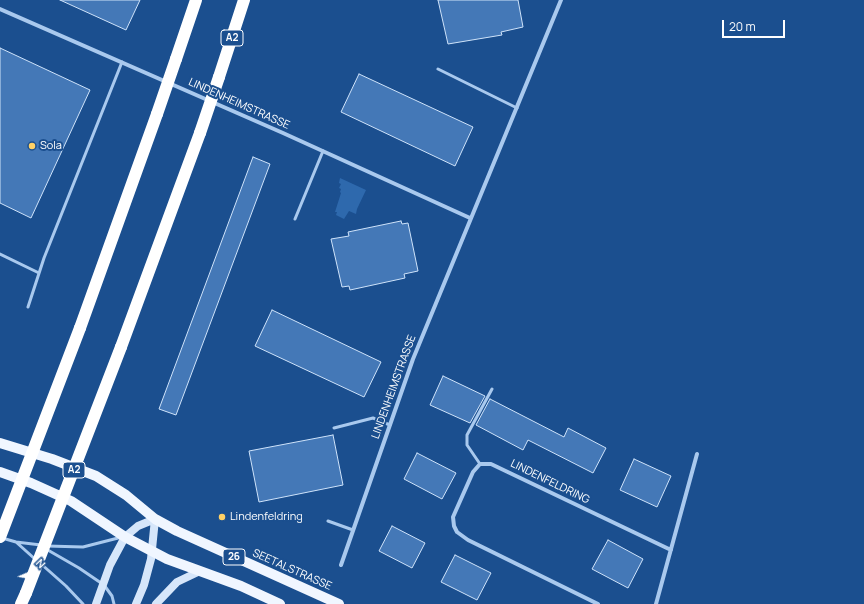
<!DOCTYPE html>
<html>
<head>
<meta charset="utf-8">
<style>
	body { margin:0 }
	#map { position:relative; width:864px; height:604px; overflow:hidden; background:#1b4f8f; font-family:Manrope,sans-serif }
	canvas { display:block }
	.north { position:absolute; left:12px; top:552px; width:40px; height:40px; -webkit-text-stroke:3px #1b4f8f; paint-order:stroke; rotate:46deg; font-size:11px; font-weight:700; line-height:16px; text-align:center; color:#fff }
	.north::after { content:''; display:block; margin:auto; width:14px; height:18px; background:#fff; clip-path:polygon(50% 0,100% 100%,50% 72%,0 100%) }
	.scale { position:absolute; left:722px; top:20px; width:63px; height:18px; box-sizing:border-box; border:2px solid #fff; border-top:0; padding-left:5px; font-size:12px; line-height:14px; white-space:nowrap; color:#fff; -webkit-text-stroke:3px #1b4f8f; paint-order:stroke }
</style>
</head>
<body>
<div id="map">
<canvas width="864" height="604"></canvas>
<div class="north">N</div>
<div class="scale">20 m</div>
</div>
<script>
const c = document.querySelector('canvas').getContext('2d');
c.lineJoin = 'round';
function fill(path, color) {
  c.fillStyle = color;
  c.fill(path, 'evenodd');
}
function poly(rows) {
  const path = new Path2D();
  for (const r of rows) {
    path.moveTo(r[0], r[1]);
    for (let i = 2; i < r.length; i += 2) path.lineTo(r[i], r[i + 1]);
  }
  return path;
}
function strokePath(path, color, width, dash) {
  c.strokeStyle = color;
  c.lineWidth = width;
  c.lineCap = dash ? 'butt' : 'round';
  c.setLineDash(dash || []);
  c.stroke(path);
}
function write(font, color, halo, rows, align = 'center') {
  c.font = font + ' Manrope,sans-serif';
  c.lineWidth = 4;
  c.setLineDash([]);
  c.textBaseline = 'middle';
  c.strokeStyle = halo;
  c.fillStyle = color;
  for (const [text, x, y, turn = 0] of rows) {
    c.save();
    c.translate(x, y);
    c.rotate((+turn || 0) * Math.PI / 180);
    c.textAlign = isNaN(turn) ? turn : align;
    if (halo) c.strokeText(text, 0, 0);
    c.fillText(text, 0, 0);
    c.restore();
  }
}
const green = poly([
	[340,178,366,190,357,209,356,214,349,211,344,219,336,215,337,212,335,212,341,193,340,192,341,189,339,188,341,184,339,183]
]);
const building = poly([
	[60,0,140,0,126,30,60,0],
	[438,0,518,0,523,27,501,32,502,35,448,44,438,0],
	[0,48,90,90,31,218,0,203,0,48],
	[359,74,473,127,455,166,341,112,359,74],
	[253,157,270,164,176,415,159,409,253,157],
	[401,221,402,224,408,223,418,271,404,274,405,278,350,290,349,286,342,287,331,239,349,236,348,232,401,221],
	[272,310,381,362,364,397,255,346,272,310],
	[443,376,485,396,470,423,430,405,443,376],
	[490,399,564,437,568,428,606,448,593,473,528,440,523,450,476,425,490,399],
	[333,435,343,485,259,502,249,451,333,435],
	[417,453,456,473,442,499,404,479,417,453],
	[634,459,671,476,657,507,620,490,634,459],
	[392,526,425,543,412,568,379,551,392,526],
	[608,540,643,559,628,588,592,569,608,540],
	[455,555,491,573,477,600,441,582,455,555]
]);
const service = poly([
	[438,69,517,108],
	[295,219,323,151],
	[0,254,39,273],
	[28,307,44,258,122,62],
	[334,428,373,418,390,425],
	[480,464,467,445,467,435,492,389],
	[328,521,353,530],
	[2,538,16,542,41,545],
	[16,542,36,560],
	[47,546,83,547,122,537],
	[46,549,79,568,104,585,112,596,114,604],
	[40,563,66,586,83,604]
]);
const minor = poly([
	[0,9,283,133,470,218],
	[341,565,413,359,561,0],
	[598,604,468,540,457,532,454,526,453,517,473,472,480,464,491,464,671,550],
	[656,604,697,454]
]);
const secondary = poly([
	[96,604,110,565,125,537,138,526,155,519,151,559,144,585,136,604],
	[156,604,177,582,200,571]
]);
const primary = poly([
	[0,443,52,459,96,476,126,495,155,519,177,531,339,604],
	[0,472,31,483,71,501,125,537,167,559,241,586,280,604]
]);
const motorway = poly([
	[176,59,196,0],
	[219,77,244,0],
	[80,328,157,114],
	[121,347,200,133],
	[21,604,26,593]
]);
const motorwayBridge = poly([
	[157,114,176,59],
	[200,133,219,77],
	[0,537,80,328],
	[26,593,121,347]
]);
const markers = [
	[32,146,4,"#ffd166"],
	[222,517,4,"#ffd166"]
];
const shields = [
	[232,38,22],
	[74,470,22],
	[234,557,22]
];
const shieldNames = [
	["A2",232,38],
	["A2",74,470],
	["26",234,557]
];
const streetNames = [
	["LINDENHEIMSTRASSE",239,104,24],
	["LINDENHEIMSTRASSE",394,387,-70],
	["LINDENFELDRING",550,482,26],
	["SEETALSTRASSE",292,570,24]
];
const poiNames = [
	["Sola",40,146],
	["Lindenfeldring",230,517]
];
fill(green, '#2e69ad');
fill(building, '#4478b7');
strokePath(building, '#cfe3fa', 1);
strokePath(service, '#a9c9ee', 3);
strokePath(minor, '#a9c9ee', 4);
strokePath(secondary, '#d6e6fa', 8);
strokePath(primary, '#f0f6ff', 10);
strokePath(motorway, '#fff', 12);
strokePath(motorwayBridge, '#fff', 12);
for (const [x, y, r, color] of markers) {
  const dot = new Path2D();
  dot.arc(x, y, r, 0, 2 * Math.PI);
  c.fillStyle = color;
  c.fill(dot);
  strokePath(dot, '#1b4f8f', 1.5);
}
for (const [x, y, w] of shields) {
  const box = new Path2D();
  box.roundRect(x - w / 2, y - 8, w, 16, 3);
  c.fillStyle = '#1b4f8f';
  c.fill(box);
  strokePath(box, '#fff', 1);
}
write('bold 10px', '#fff', null, shieldNames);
write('11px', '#fff', '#1b4f8f', streetNames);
write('11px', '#fff', '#1b4f8f', poiNames, 'left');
</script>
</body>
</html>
